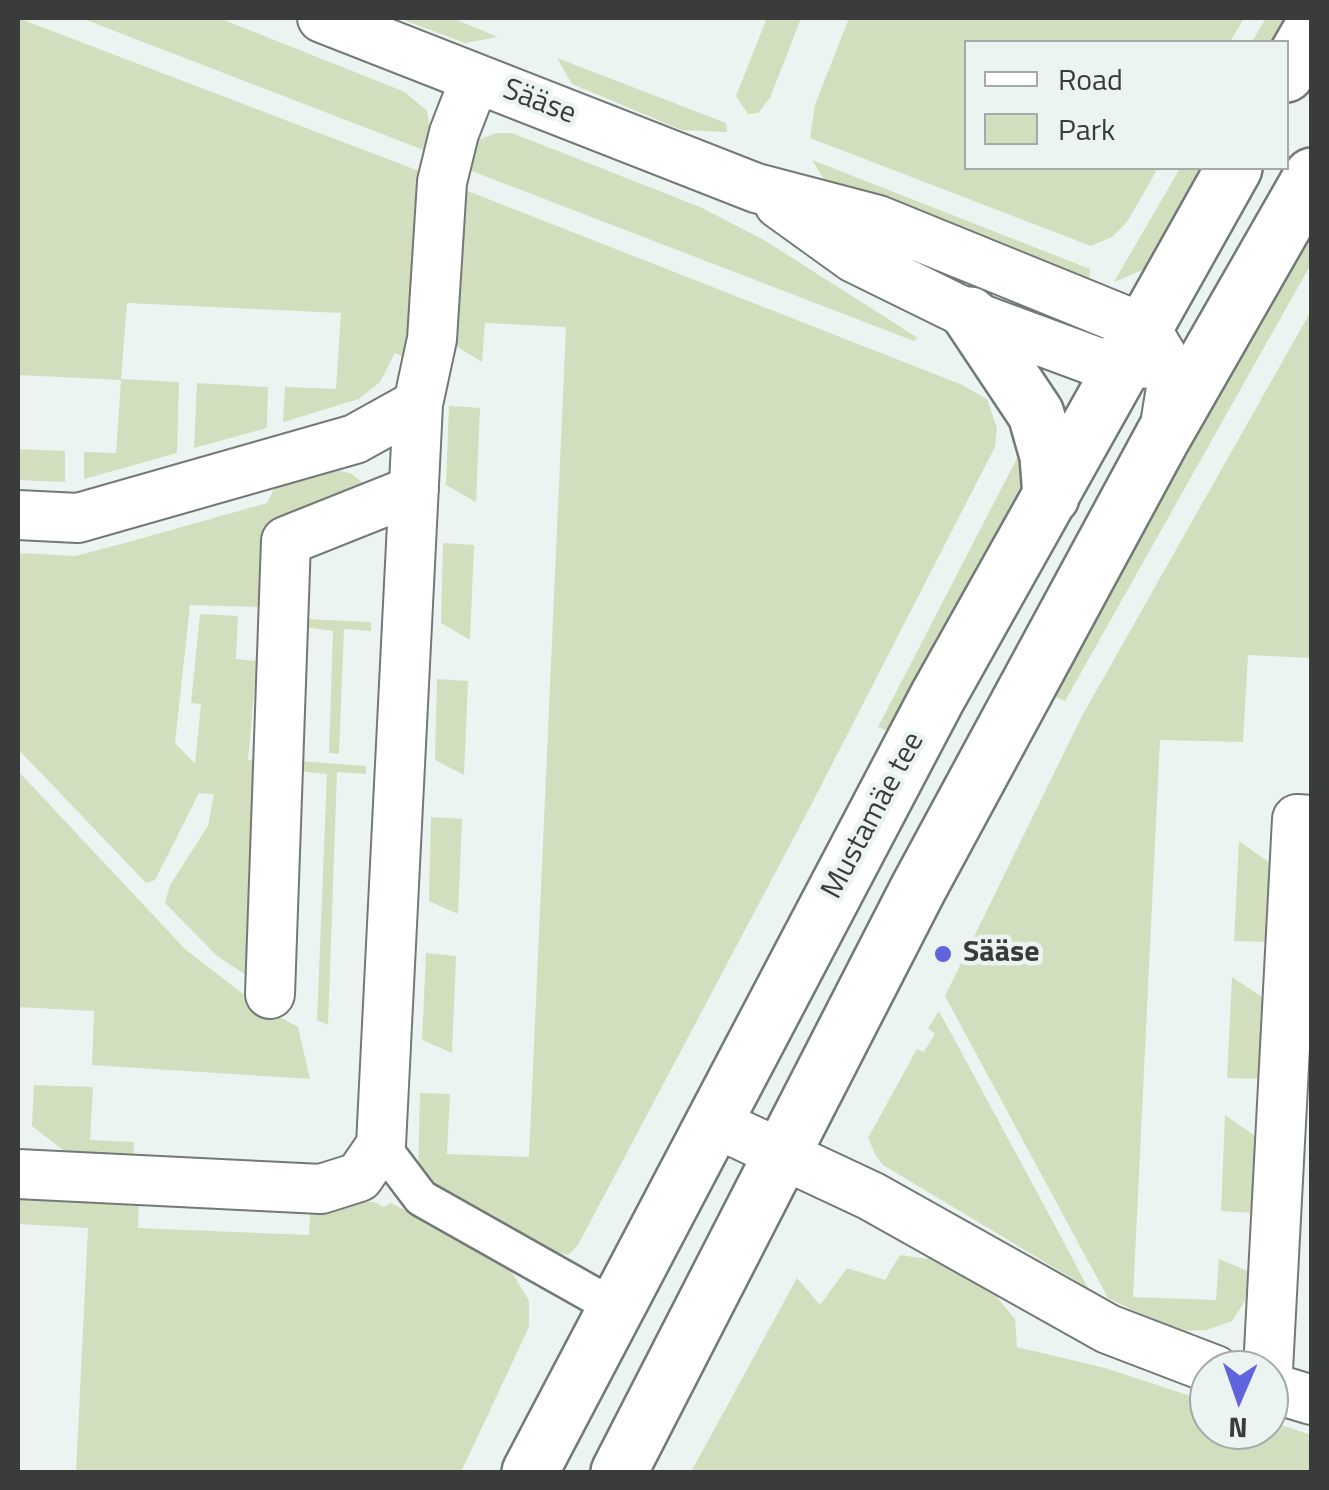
<!DOCTYPE html>
<html>
<head>
<meta charset="utf-8">
<style>
	body { margin:0 }
	#map { position:relative; width:1329px; height:1490px; overflow:hidden; background:#ecf4f1; font-family:"Titillium Web",sans-serif }
	canvas { display:block }
	.frame { position:absolute; inset:0; border:20px solid #393c3b; pointer-events:none }
	.legend { position:absolute; left:964px; top:40px; width:325px; height:130px; box-sizing:border-box; background:#ecf4f1; border:2px solid #a4aaa8; margin:0; padding:12px 18px; list-style:none; font-size:30px; color:#393c3b }
	.legend li { display:flex; align-items:center; gap:20px; height:50px }
	.legend b { width:50px; border:2px solid #a4aaa8 }
	.north { position:absolute; left:1189px; top:1350px; width:100px; height:100px; box-sizing:border-box; background:#ecf4f1; border:2px solid #a4aaa8; border-radius:50%; rotate:182deg; font-size:28px; font-weight:700; line-height:40px; text-align:center; color:#393c3b }
	.north::after { content:''; display:block; margin:auto; width:35px; height:45px; background:#6064dc; clip-path:polygon(50% 0,100% 100%,50% 72%,0 100%) }
</style>
</head>
<body>
<div id="map">
<canvas width="1329" height="1490"></canvas>
<div class="frame"></div>
<ul class="legend">
<li><b style="height:12px;background:#fff"></b>Road</li>
<li><b style="height:28px;background:#d1dfbe"></b>Park</li>
</ul>
<div class="north">N</div>
</div>
<script>
const c = document.querySelector('canvas').getContext('2d');
c.lineJoin = 'round';
function fill(path, color) {
  c.fillStyle = color;
  c.fill(path, 'evenodd');
}
function poly(rows) {
  const path = new Path2D();
  for (const r of rows) {
    path.moveTo(r[0], r[1]);
    for (let i = 2; i < r.length; i += 2) path.lineTo(r[i], r[i + 1]);
  }
  return path;
}
function strokePath(path, color, width, dash) {
  c.strokeStyle = color;
  c.lineWidth = width;
  c.lineCap = dash ? 'butt' : 'round';
  c.setLineDash(dash || []);
  c.stroke(path);
}
function write(font, color, halo, rows, align = 'center') {
  c.font = font + ' "Titillium Web",sans-serif';
  c.lineWidth = 9;
  c.setLineDash([]);
  c.textBaseline = 'middle';
  c.strokeStyle = halo;
  c.fillStyle = color;
  for (const [text, x, y, turn = 0] of rows) {
    c.save();
    c.translate(x, y);
    c.rotate((+turn || 0) * Math.PI / 180);
    c.textAlign = isNaN(turn) ? turn : align;
    if (halo) c.strokeText(text, 0, 0);
    c.fillText(text, 0, 0);
    c.restore();
  }
}
const green = poly([
	[18,18,432,176,415,335,404,357,395,353,380,382,359,399,283,422,285,387,336,389,341,313,127,303,121,379,179,382,177,453,84,479,84,452,116,453,121,380,18,375],
	[81,18,219,18,405,92,427,111,434,154],
	[398,18,452,18,498,37,465,43],
	[767,18,801,18,770,98,758,113,748,114,736,96],
	[849,18,1244,18,1230,42,966,42,966,168,1158,168,1127,222,1112,237,1091,246,810,138,815,105],
	[1266,18,1289,18,1275,42,1252,42],
	[557,58,726,123,727,132,682,130,572,84],
	[496,133,512,133,700,207,764,240,918,338,914,341,456,165,473,142],
	[812,160,1090,269,1089,285,827,184],
	[1180,168,1206,168,1147,268,1114,282],
	[460,188,960,384,987,399,997,428,995,447,808,811,578,1245,568,1255,547,1250,430,1191,418,1174,420,1093,450,1094,447,1154,529,1157,566,327,485,323,482,362,453,344],
	[1311,237,1311,264,1065,701,1056,697,1097,606,1277,281],
	[1311,311,1311,658,1248,655,1243,742,1160,740,1133,1297,1216,1300,1219,1259,1250,1272,1245,1301,1232,1321,1207,1330,1175,1331,1108,1298,945,996,1082,716],
	[197,383,268,387,267,428,194,448],
	[449,406,480,408,476,502,446,485],
	[1028,437,1026,487,894,733,878,727],
	[18,449,65,451,65,482,18,480],
	[332,468,352,474,363,483,360,488,277,521,260,607,190,605,175,743,195,764,201,704,191,703,200,614,238,616,236,659,257,661,248,760,255,761,246,975,217,956,165,903,170,885,208,826,214,794,199,793,155,880,146,883,18,749,18,553,75,556,125,543,267,503,280,477],
	[443,543,474,545,470,640,441,623],
	[305,619,371,622,371,631,344,629,339,754,329,753,333,631,304,627],
	[437,679,468,681,464,775,435,760],
	[298,761,366,766,366,774,337,772,328,1025,317,1020,327,774,297,771],
	[18,771,185,949,256,1004,298,1027,310,1079,92,1065,94,1011,18,1007],
	[431,817,462,819,458,914,429,901],
	[1239,841,1270,863,1268,942,1234,941],
	[426,953,456,956,452,1053,422,1040],
	[1232,977,1265,999,1261,1079,1227,1078],
	[939,1011,1052,1220,1088,1288,883,1165,876,1156,868,1138,917,1049,924,1052,935,1034,928,1028],
	[34,1085,93,1087,90,1140,134,1142,133,1169,87,1169,32,1126],
	[1225,1115,1258,1138,1255,1213,1221,1211],
	[18,1190,139,1195,138,1228,309,1235,311,1201,374,1202,384,1207,391,1203,494,1256,513,1274,529,1301,529,1327,461,1472,76,1472,88,1228,18,1224],
	[935,1251,985,1283,1015,1319,1017,1347,1105,1368,1209,1402,1209,1430,1269,1430,1269,1421,1311,1435,1311,1472,691,1472,797,1278,820,1305,847,1268,885,1280,900,1255,928,1259]
]);
const pedestrian = poly([
	[381,1145,421,1198,616,1308]
]);
const minor = poly([
	[322,18,756,188,878,220,1146,329,1167,364,1171,388,1163,437],
	[779,204,854,258,970,315,1097,362,1158,364],
	[18,515,78,518,355,439,418,404,432,339,442,182,454,133,475,79],
	[270,994,286,541,414,490],
	[713,1122,871,1196,1108,1329,1215,1370],
	[18,1174,321,1189,359,1177,381,1145,418,404],
	[1268,1370,1297,819,1312,820],
	[1269,1387,1312,1400]
]);
const secondary = poly([
	[1286,74,1312,29],
	[970,315,1036,414,1048,456,1051,497],
	[530,1472,937,698,1234,168],
	[619,1472,918,889,1162,438,1312,176]
]);
const markers = [
	[943,954,10,"#6064dc"]
];
const streetNames = [
	["Sääse",539,103,21],
	["Mustamäe tee",874,816,-62]
];
const poiNames = [
	["Sääse",963,954]
];
fill(green, '#d1dfbe');
strokePath(pedestrian, '#727976', 40);
strokePath(minor, '#727976', 52);
strokePath(secondary, '#727976', 60);
strokePath(pedestrian, '#fff', 35);
strokePath(minor, '#fff', 48);
strokePath(secondary, '#fff', 55);
for (const [x, y, r, color] of markers) {
  const dot = new Path2D();
  dot.arc(x, y, r, 0, 2 * Math.PI);
  c.fillStyle = color;
  c.fill(dot);
  strokePath(dot, '#ecf4f1', 4);
}
write('30px', '#393c3b', '#ecf4f1', streetNames);
write('bold 30px', '#393c3b', '#ecf4f1', poiNames, 'left');
</script>
</body>
</html>
